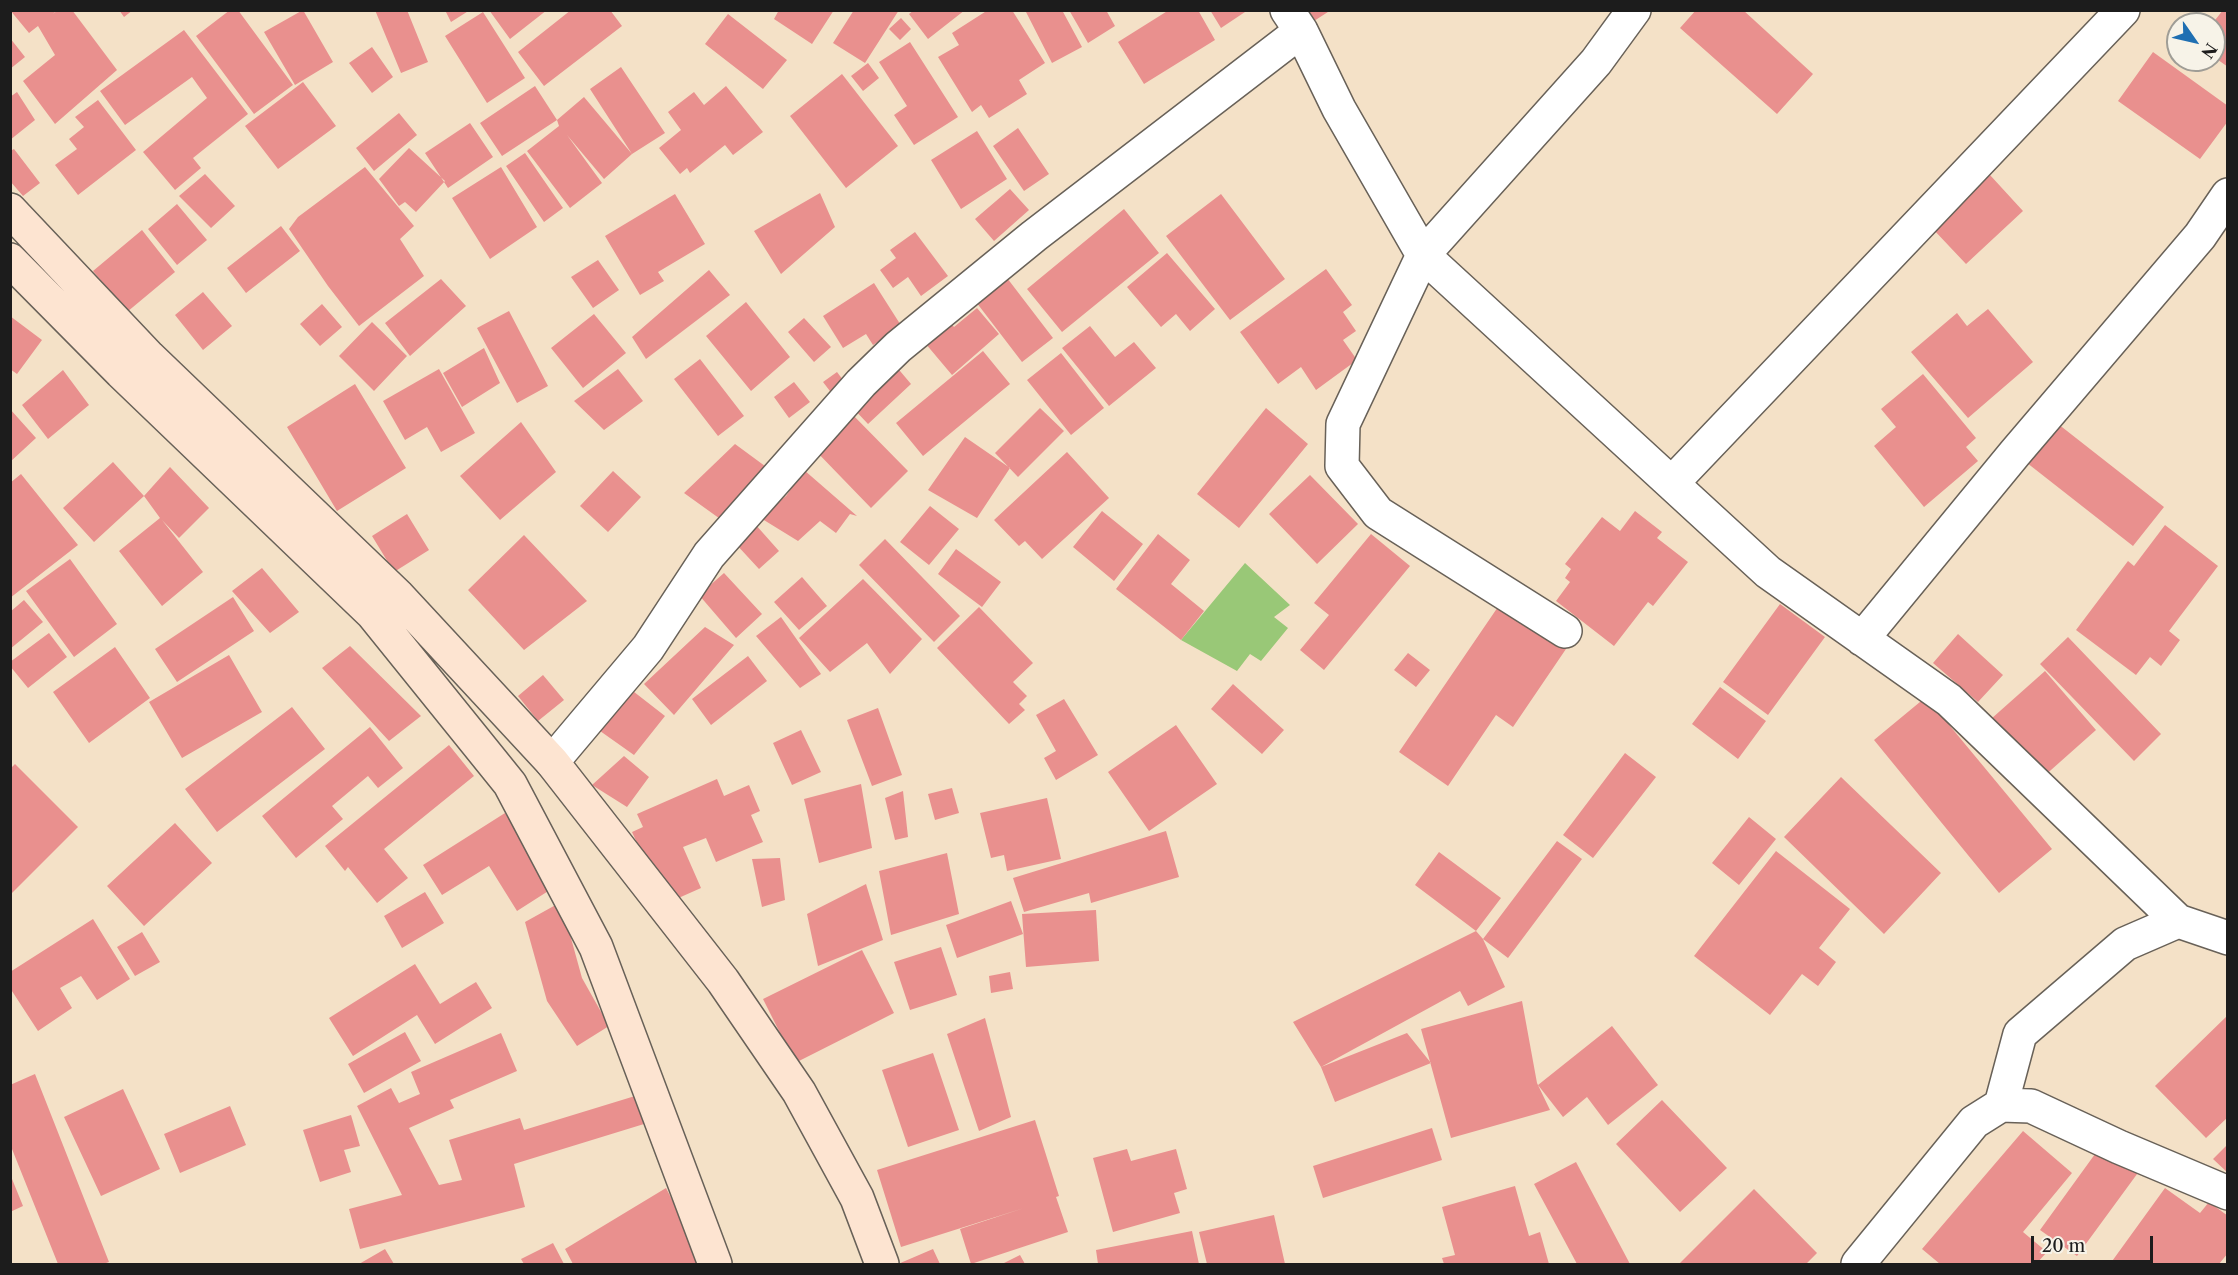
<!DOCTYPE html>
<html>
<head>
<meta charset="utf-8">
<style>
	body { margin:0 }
	#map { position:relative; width:2238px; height:1275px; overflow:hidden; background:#f4e1c7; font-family:"Libre Caslon Text",serif }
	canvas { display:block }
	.frame { position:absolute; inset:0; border:12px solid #1c1c1c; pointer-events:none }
	.north { position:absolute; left:2166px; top:12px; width:60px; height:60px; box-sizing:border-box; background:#f7f3e8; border:2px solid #9f9d96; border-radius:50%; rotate:124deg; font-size:16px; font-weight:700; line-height:24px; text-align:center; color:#1c1c1c }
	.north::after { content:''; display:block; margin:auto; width:21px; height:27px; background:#1f6fb2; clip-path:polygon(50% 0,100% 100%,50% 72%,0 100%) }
	.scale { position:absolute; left:2031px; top:1236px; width:122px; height:27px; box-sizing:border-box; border:3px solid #1c1c1c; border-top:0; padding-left:8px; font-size:18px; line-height:21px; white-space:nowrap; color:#1c1c1c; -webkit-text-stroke:4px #f7f3e8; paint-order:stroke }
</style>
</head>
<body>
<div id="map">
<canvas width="2238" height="1275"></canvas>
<div class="frame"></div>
<div class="north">N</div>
<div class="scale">20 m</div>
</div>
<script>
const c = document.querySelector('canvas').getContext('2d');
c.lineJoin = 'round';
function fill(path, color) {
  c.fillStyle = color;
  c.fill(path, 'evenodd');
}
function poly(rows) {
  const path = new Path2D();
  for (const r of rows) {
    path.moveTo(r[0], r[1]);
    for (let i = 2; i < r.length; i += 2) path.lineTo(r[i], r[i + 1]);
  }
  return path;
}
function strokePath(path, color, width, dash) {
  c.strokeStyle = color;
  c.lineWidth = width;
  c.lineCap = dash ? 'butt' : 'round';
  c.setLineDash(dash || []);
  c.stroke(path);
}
const green = poly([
	[1245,563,1290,605,1274,617,1288,628,1261,661,1250,654,1237,671,1181,640]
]);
const building = poly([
	[10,10,57,10,53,14,58,10,72,10,117,70,55,124,23,81,55,55,38,26,29,33],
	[119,10,133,10,124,17],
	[230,10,238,10,293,85,254,114,196,36],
	[303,10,333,62,295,85,264,32],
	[375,10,407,10,428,62,401,73],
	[445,10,470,10,451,22],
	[489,10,547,10,510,39],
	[571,10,610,10,622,26,544,86,518,52],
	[779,10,834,10,812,44,774,19],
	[854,10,899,10,865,63,833,43],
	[914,10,965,10,928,39,909,14],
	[988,10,1012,10,1045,63,1019,80,1027,94,989,118,981,105,972,112,938,57,959,45,952,33],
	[1025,10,1062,10,1082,47,1052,63],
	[1069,10,1106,10,1115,26,1088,43],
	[1169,10,1198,10,1215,40,1144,84,1118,42],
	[1210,10,1248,10,1221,28],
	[1307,10,1331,10,1314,21],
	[1696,10,1743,10,1813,74,1777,114,1680,28],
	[2223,10,2228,10,2228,67,2214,57,2214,24,2212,24],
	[483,12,525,78,487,103,445,36],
	[728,14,787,60,763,89,705,44],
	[901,18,911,29,900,40,889,29],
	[184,30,248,114,193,158,201,168,175,190,143,152,207,98,192,77,125,125,100,91],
	[10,38,25,57,10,69],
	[910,42,958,117,914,145,894,115,907,106,879,62],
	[372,47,393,77,372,93,349,63],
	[2153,52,2228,106,2228,121,2200,159,2118,101],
	[868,63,879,78,863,91,851,76],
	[621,67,665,133,632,154,604,179,567,135,602,183,570,208,527,151,559,126,557,120,584,97,632,154,590,89],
	[842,74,898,146,846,188,790,116],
	[303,82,336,126,278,169,245,126],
	[535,86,557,120,502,156,480,123],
	[726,86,763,132,733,155,725,145,690,173,687,168,680,174,659,148,681,130,668,112,694,92,704,105],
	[17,92,35,120,10,140,10,97],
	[98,100,136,150,78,195,55,165,77,149,69,139,84,127,75,117],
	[399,113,417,135,374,171,356,148],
	[470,123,493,157,448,188,425,153],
	[1018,128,1049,174,1024,191,993,146],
	[977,131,1007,179,961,209,931,160],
	[409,148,445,181,416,212,405,202,399,206,379,179],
	[14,149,40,183,23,196,10,181,10,151],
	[525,153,563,208,544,222,506,166],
	[365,167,414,226,400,239,424,276,359,326,328,286,289,229,298,217],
	[501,167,537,227,490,259,452,198],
	[205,174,235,206,211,228,179,196],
	[1990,175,2023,211,1966,264,1932,228],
	[1010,189,1029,210,994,241,975,219],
	[820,193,835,227,781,274,754,231],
	[675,194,705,244,658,272,664,281,640,295,605,236],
	[1221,194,1285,279,1230,320,1166,236],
	[177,204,207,240,177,265,148,229],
	[1124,209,1159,253,1062,332,1027,289],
	[281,226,300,251,246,293,227,268],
	[142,230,175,272,127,312,93,271],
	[915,232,948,276,921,296,908,277,893,288,880,270,896,258,890,250],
	[1167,253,1215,309,1190,331,1176,314,1161,327,1127,287],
	[598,260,619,290,593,308,571,277],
	[1326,269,1352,305,1343,312,1356,331,1343,340,1357,360,1316,390,1301,367,1278,384,1240,332],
	[709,270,730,295,646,359,632,337],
	[1004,274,1053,338,1022,362,973,298],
	[441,279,466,306,410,356,385,323],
	[874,283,902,327,873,345,866,334,843,348,823,316],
	[203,292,232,326,203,350,175,315],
	[746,302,790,357,751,391,706,336],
	[322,304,342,327,320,346,300,324],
	[977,308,999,334,952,375,920,337,944,316,954,327],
	[1988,309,2033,362,1968,418,1911,352,1957,313,1967,326],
	[509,311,548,386,517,403,477,328],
	[594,314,626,353,583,388,551,348],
	[10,316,42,340,17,374,10,369],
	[804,318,831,347,814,362,788,332],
	[372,322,407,356,374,391,339,356],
	[1090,326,1115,357,1134,342,1156,368,1109,406,1062,348],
	[484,348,500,383,462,407,443,373],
	[983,351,1010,384,923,456,896,423],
	[1061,353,1104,408,1071,435,1027,380],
	[700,359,744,416,718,436,674,379],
	[895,365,911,384,868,424,851,406],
	[439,369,475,433,441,452,427,427,405,440,383,401],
	[618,369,643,401,604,430,574,401],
	[63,370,89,405,48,439,22,405],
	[837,372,849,388,836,399,823,382],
	[1923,374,1976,438,1966,447,1978,461,1924,507,1874,446,1896,427,1881,409],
	[794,382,810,402,789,418,774,397],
	[355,384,406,468,337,511,287,427],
	[1040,408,1064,431,1018,477,995,453],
	[1266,408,1308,444,1239,528,1197,494],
	[10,409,36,438,10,462],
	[849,411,908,471,871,508,812,447],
	[2053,420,2164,507,2133,546,2022,459],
	[521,422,556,472,500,520,460,476],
	[965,437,1010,468,977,518,928,490],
	[735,444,769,469,723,521,684,493],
	[1067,452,1109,498,1042,559,1025,541,1019,546,994,520],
	[113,462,144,496,94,542,63,508],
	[170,467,209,508,179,538,162,520,203,572,162,606,119,551,160,518,144,496],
	[804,470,857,516,850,514,836,533,820,521,798,541,759,517,786,496],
	[613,471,641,497,608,532,580,506],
	[21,474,78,545,10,598,10,483],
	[1310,475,1358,524,1317,564,1269,514],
	[930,506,959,529,929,565,900,542],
	[1102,511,1143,544,1114,581,1073,547],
	[1635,511,1662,532,1657,538,1688,562,1653,606,1648,602,1614,646,1556,601,1570,582,1565,578,1571,569,1565,564,1602,517,1620,531],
	[407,514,429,550,394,572,372,536],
	[755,524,779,551,759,569,735,543],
	[2165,525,2218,566,2169,631,2180,640,2161,666,2150,657,2136,675,2076,630,2128,561,2134,566],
	[1158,534,1190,560,1171,584,1204,611,1181,640,1116,589],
	[1371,534,1410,566,1324,670,1300,650,1329,615,1314,603],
	[524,535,587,601,524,650,468,590],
	[885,539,960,616,934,642,859,565],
	[956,549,1001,582,982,607,938,574],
	[70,559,117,624,74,657,26,591],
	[262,568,299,612,270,633,232,591],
	[724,573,762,614,736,638,699,595],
	[802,577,827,606,799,630,774,602],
	[863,579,922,639,890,674,867,643,830,672,799,638],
	[233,597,254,631,177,682,155,649],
	[24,600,43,622,10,649,10,612],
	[1502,601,1568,646,1513,727,1496,715,1448,786,1399,752],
	[1780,604,1825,637,1768,715,1723,682],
	[979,607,1033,663,1013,682,1027,696,1019,704,1025,710,1009,724,937,648],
	[781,617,821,674,800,688,756,636],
	[705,627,734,645,674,715,644,684],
	[49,633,67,657,28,688,10,666,10,662],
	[1958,634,2003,675,1978,702,1933,663],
	[2068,637,2161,734,2134,761,2040,664],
	[350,646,421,716,389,741,322,668],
	[115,647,150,698,89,743,53,692],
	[1408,653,1430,670,1416,687,1394,670],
	[229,655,262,712,182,758,149,702],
	[748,656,767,681,711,725,692,699],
	[2045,671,2096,730,2042,778,1991,719],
	[543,675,564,700,538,721,518,696],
	[1233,684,1284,730,1262,754,1211,709],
	[1720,687,1766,721,1738,759,1692,724],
	[629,688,665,716,634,755,593,726],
	[1926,697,2052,849,1999,893,1874,740],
	[1064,699,1098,755,1056,780,1044,758,1056,751,1036,715],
	[292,707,325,749,217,832,185,789],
	[878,708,902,775,872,786,847,720],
	[1176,725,1217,784,1149,831,1108,772],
	[370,727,403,768,378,788,368,776,332,806,343,819,296,858,262,816],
	[801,730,821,772,792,785,773,743],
	[449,745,474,776,384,849,408,878,377,903,348,867,345,871,325,846],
	[1625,753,1656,777,1593,858,1563,835],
	[624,756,649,777,627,807,592,785],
	[15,764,78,827,10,895,10,769],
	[1841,777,1941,873,1884,934,1784,837],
	[717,779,724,796,749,785,760,811,751,815,763,842,716,862,706,838,683,847,701,888,665,904,632,832,643,827,637,814],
	[861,784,872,848,819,863,804,799],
	[952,788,959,813,935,820,928,794],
	[903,791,908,837,895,840,885,798],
	[1047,798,1061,859,1007,871,1004,855,991,858,980,813],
	[505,813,553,888,517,911,489,866,442,895,423,865],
	[1749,817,1776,839,1739,885,1712,863],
	[175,823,212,863,144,926,107,886],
	[1166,831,1179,877,1091,903,1089,893,1024,912,1013,878],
	[1557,841,1582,859,1508,958,1483,939,1505,987,1468,1006,1460,991,1321,1067,1407,1033,1431,1063,1335,1102,1321,1067,1293,1022,1476,931,1483,939],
	[1776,851,1850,909,1819,948,1836,962,1818,986,1802,974,1770,1015,1694,956],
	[1439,852,1501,898,1476,931,1415,885],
	[947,853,959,914,891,935,879,871],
	[780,858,785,900,762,907,752,859],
	[866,884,883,940,818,966,807,914],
	[425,892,444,923,402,948,384,916],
	[1011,901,1023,934,957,958,946,925],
	[561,902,582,978,609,1026,577,1046,547,1001,525,922],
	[1096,910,1099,961,1026,967,1022,914],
	[93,919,130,979,97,1000,81,976,60,988,72,1008,38,1031,10,988,10,972],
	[142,932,160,962,135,976,117,947],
	[941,947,957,995,910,1010,894,962],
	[862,950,894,1013,795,1063,763,999],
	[415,964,440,1004,476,982,492,1008,435,1044,417,1015,353,1056,329,1018],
	[1010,972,1013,989,991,993,989,976],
	[1522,1001,1537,1083,1550,1110,1451,1138,1421,1029],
	[2228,1015,2228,1117,2206,1138,2155,1086],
	[985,1018,1011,1117,979,1131,947,1034],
	[1612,1026,1658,1085,1608,1125,1587,1097,1563,1117,1538,1085],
	[405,1032,421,1061,364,1093,348,1064],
	[501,1033,517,1071,450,1100,454,1108,409,1128,439,1185,462,1180,449,1140,520,1118,524,1130,635,1096,644,1124,514,1164,525,1207,360,1249,349,1209,402,1195,357,1106,391,1088,399,1103,420,1094,411,1072],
	[933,1053,959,1130,908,1147,882,1070],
	[35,1074,109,1262,103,1264,58,1264,10,1144,10,1085],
	[123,1089,160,1169,101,1196,64,1117],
	[1662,1100,1727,1168,1680,1212,1616,1144],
	[230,1106,246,1145,180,1173,164,1134],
	[351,1115,360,1146,344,1150,351,1172,320,1182,303,1130],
	[1035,1120,1059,1196,1056,1197,1068,1232,971,1264,960,1229,1024,1208,901,1247,877,1170],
	[1432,1128,1442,1160,1323,1198,1313,1166],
	[2023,1131,2072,1173,2023,1232,2047,1252,2036,1264,1940,1264,1922,1249],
	[2103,1143,2140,1170,2077,1256,2040,1230],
	[2228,1144,2228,1173,2213,1159],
	[1127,1149,1131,1161,1176,1149,1187,1189,1174,1193,1180,1213,1113,1232,1093,1158],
	[1576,1162,1630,1264,1577,1264,1534,1184],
	[10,1174,23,1206,10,1212],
	[1515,1186,1529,1236,1540,1232,1549,1264,1444,1264,1442,1258,1455,1255,1442,1207],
	[666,1188,705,1264,573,1264,565,1249],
	[2165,1188,2200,1213,2209,1202,2228,1216,2228,1253,2219,1264,2110,1264],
	[1754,1189,1817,1253,1806,1264,1679,1264],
	[1274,1215,1285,1264,1207,1264,1199,1232],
	[1192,1231,1199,1264,1098,1264,1096,1250],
	[553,1243,564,1264,524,1264,521,1259],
	[385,1249,394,1264,359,1264],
	[933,1249,940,1264,898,1264],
	[1020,1255,1025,1264,1002,1264]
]);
const street = poly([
	[1287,10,1301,31,1339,109,1423,255,1768,572,1949,700,2178,921,2228,938],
	[1672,483,2123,10],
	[1565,631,1378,513,1342,466,1343,424,1423,255,1596,62,1634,10],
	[1862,639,2015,453,2200,236,2228,195],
	[552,762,648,648,709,555,861,383,898,347,1034,236,1301,31],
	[2001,1105,2020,1034,2125,944,2178,921],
	[1858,1264,1974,1122,2001,1105,2031,1106,2119,1147,2228,1193]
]);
const secondary = poly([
	[10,210,149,357,398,596,552,762,723,981,799,1092,857,1198,882,1264],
	[10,260,121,372,372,613,510,784,596,947,715,1264]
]);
fill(green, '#99c877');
fill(building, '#e9908e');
strokePath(street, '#686158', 36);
strokePath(secondary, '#686158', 36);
strokePath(street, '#fff', 33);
strokePath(secondary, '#fde4d1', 33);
</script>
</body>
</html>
